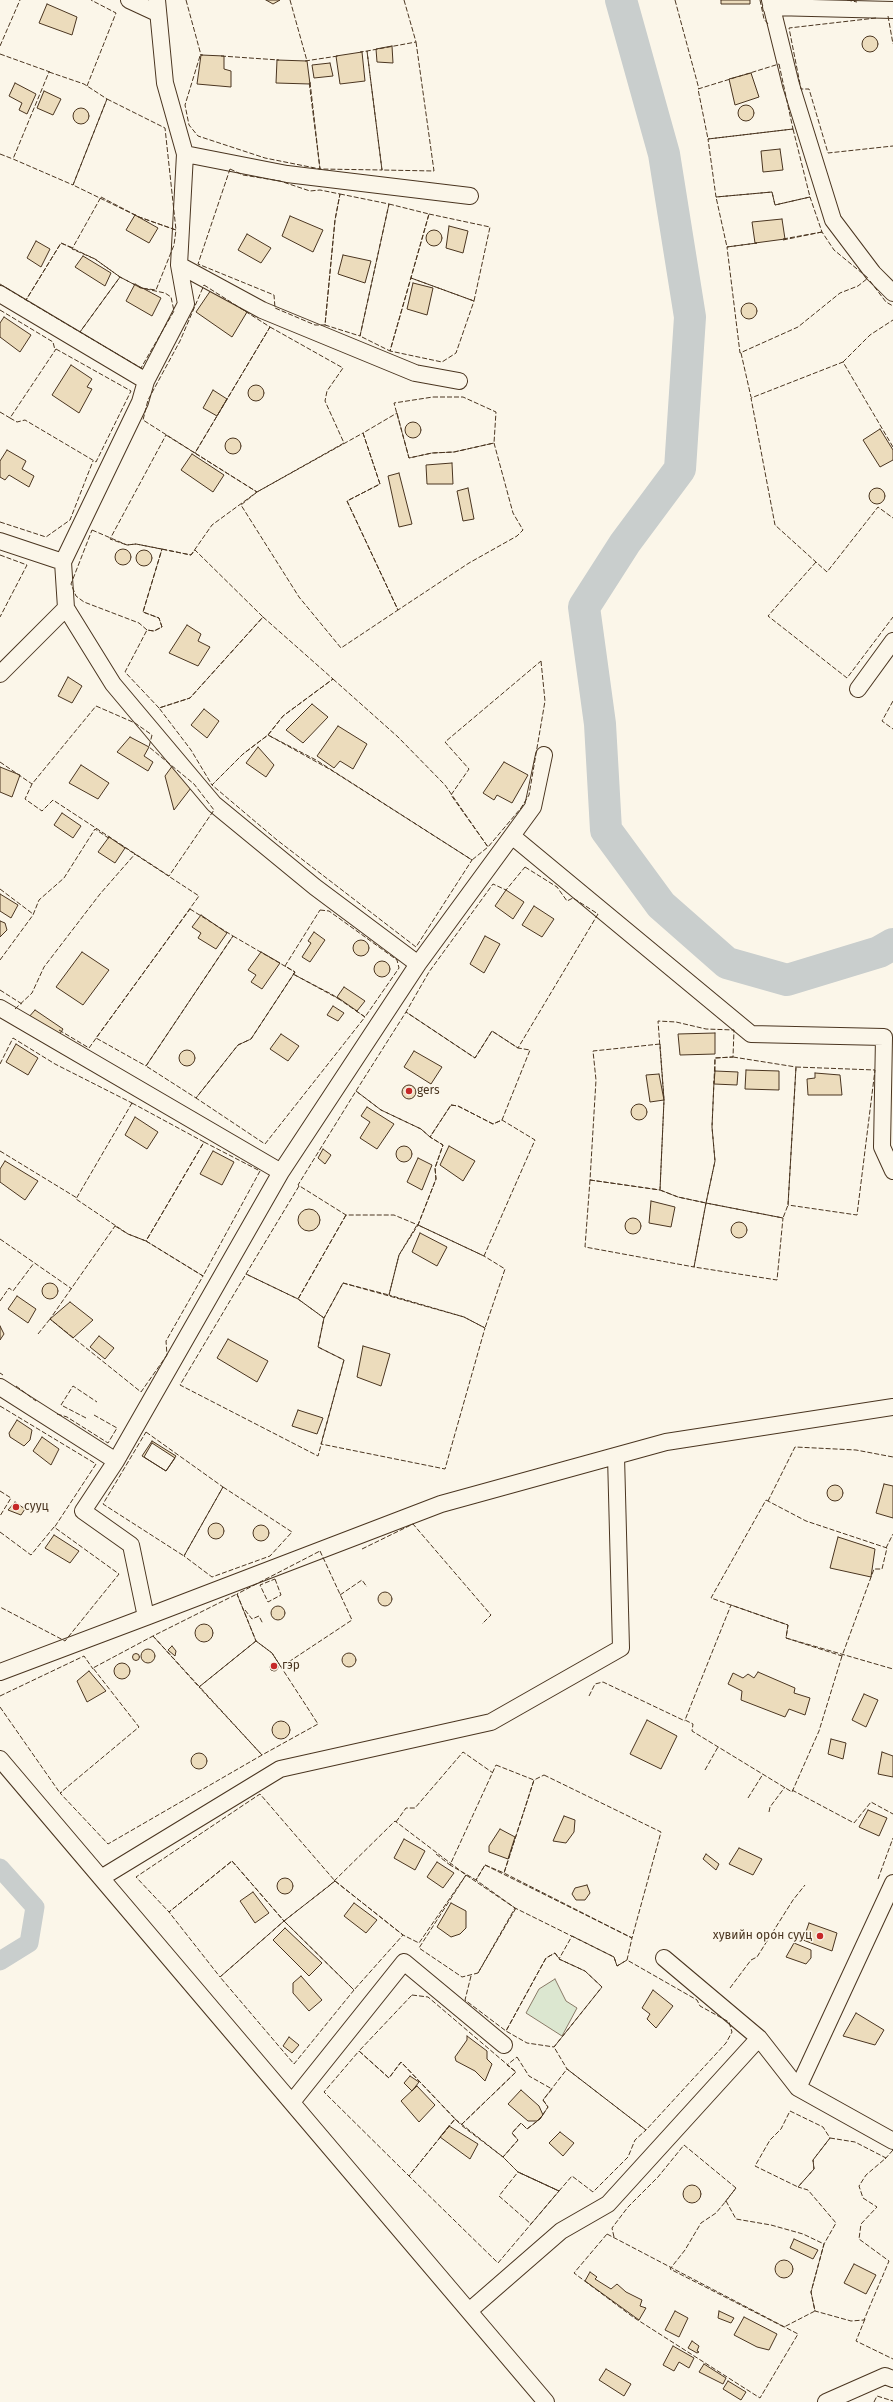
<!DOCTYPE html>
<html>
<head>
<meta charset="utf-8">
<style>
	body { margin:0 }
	canvas { display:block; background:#fbf6e9 }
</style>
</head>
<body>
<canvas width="893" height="2402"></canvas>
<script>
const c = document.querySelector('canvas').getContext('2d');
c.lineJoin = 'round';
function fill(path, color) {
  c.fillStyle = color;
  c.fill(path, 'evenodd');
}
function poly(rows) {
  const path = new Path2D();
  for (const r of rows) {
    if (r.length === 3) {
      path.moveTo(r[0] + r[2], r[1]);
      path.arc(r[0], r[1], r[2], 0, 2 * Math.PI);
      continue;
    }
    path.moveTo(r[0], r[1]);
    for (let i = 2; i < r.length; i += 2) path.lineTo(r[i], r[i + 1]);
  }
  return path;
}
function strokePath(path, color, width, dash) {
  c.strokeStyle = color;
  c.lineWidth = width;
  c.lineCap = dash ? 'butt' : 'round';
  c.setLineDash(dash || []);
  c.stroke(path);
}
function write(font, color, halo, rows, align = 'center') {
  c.font = font + ' "Fira Sans",sans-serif';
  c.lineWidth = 3;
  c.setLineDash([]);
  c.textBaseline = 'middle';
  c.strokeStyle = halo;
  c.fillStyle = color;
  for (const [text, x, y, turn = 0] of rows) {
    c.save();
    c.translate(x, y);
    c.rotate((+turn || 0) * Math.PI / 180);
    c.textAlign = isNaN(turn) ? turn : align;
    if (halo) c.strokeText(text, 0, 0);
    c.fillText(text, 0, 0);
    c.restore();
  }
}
const green = poly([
	[555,1979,566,2001,577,2008,562,2036,526,2013,539,1989,555,1979]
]);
const canal = poly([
	[0,1868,35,1907,29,1943,0,1961]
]);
const river = poly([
	[621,0,664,154,690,317,680,469,625,543,584,607,600,724,606,830,661,905,727,963,787,980,879,952,893,944]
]);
const building = poly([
	[266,0,280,0,273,4,266,0],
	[721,0,750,0,750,4,721,4,721,0],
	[47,4,77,17,72,35,39,23,47,4],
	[870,44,8],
	[392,46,393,63,377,62,376,49,392,46],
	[362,52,365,81,340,84,336,56,362,52],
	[201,55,224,56,224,69,231,71,231,87,197,84,201,55],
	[277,60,307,61,310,84,276,83,277,60],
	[330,63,333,76,314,78,312,65,330,63],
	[751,73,759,97,735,105,729,79,751,73],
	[15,83,36,94,27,114,19,110,22,103,9,96,15,83],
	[44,91,61,99,53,115,37,108,44,91],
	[746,113,8],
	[81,116,8],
	[780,149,783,170,763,172,761,151,780,149],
	[135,215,158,228,149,243,126,230,135,215],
	[290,216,323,230,313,252,282,236,290,216],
	[782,219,785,239,755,243,752,222,782,219],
	[449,226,468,231,463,253,446,248,449,226],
	[434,238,8],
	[247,234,271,248,261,263,238,250,247,234],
	[36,241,50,249,41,267,27,258,36,241],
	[343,255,371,261,365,283,338,274,343,255],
	[83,256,111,273,105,286,75,267,83,256],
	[413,283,433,288,427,315,407,309,413,283],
	[135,284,161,298,152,316,126,301,135,284],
	[211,290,247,312,232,337,196,312,211,290],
	[749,311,8],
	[4,317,31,335,20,352,0,337,0,323,4,317],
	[71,365,92,379,87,387,92,389,79,413,52,395,71,365],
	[256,393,8],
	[213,390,227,399,217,416,203,408,213,390],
	[413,430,8],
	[880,429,893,450,893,460,880,467,863,440,880,429],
	[233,446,8],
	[7,450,26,461,22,469,34,476,29,487,9,475,5,480,0,477,0,461,7,450],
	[192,454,224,475,213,492,181,470,192,454],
	[452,463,453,484,427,484,426,465,452,463],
	[399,473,412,524,399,527,388,476,399,473],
	[468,488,474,519,463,521,457,491,468,488],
	[877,496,8],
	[123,557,8],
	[144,558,8],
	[187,625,201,634,198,641,210,647,198,666,169,653,187,625],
	[68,677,82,686,72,703,58,696,68,677],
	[312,704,328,717,303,743,286,730,312,704],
	[204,709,219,721,207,738,191,725,204,709],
	[338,726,367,744,353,769,340,761,334,768,317,756,338,726],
	[130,737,149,747,144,756,153,762,148,771,117,752,130,737],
	[258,747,274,765,266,777,246,763,258,747],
	[504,762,528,775,512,803,497,795,494,800,483,793,504,762],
	[81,765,109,783,98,799,69,783,81,765],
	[173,765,194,784,174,810,165,776,173,765],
	[0,767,20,775,12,797,0,792,0,767],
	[62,813,81,826,73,838,54,825,62,813],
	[109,837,125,848,115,863,98,852,109,837],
	[506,890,524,902,513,919,495,906,506,890],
	[0,894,18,905,11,918,0,911,0,894],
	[534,906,554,919,542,937,522,925,534,906],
	[201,915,227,933,216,949,198,938,201,933,192,927,201,915],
	[0,921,5,923,7,930,0,937,0,921],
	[314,932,325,940,310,962,302,957,311,943,308,941,314,932],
	[485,936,500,944,484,973,470,964,485,936],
	[361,948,8],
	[82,952,109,970,83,1005,56,987,82,952],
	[261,952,280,963,262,989,251,982,256,975,248,970,261,952],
	[382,969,8],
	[344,987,365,1001,357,1011,337,997,344,987],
	[333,1006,344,1013,338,1021,327,1015,333,1006],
	[35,1010,63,1029,58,1037,28,1018,35,1010],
	[715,1033,715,1054,680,1055,678,1034,715,1033],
	[281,1034,299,1046,288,1061,270,1049,281,1034],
	[16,1044,38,1058,28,1075,6,1062,16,1044],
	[187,1058,8],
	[414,1051,442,1067,431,1084,404,1067,414,1051],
	[746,1070,779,1071,779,1090,745,1089,746,1070],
	[715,1071,738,1072,737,1085,714,1084,715,1071],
	[815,1073,840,1075,842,1095,808,1095,807,1079,815,1078,815,1073],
	[659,1074,664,1100,650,1102,646,1075,659,1074],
	[409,1092,7],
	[639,1112,8],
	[367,1107,394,1124,377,1149,360,1138,370,1122,361,1116,367,1107],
	[135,1117,158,1132,147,1149,125,1135,135,1117],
	[449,1146,475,1161,463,1181,440,1165,449,1146],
	[404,1154,8],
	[323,1149,331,1155,325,1164,318,1158,323,1149],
	[213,1151,234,1162,222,1185,200,1174,213,1151],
	[418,1158,432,1165,422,1190,407,1182,418,1158],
	[5,1161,38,1181,25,1200,0,1182,0,1169,5,1161],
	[651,1201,675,1207,671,1227,649,1223,651,1201],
	[309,1220,11],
	[633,1226,8],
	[739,1230,8],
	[420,1233,447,1247,437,1266,412,1252,420,1233],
	[50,1291,8],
	[17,1296,36,1309,28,1323,8,1309,17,1296],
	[70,1302,93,1320,73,1338,50,1319,70,1302],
	[0,1326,4,1334,0,1340,0,1326],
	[99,1336,114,1348,105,1359,90,1347,99,1336],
	[228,1339,268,1361,257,1382,217,1358,228,1339],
	[363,1346,390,1354,381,1386,357,1377,363,1346],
	[298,1410,323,1418,317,1434,292,1426,298,1410],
	[17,1420,32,1430,30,1440,24,1446,10,1437,9,1433,17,1420],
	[42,1437,59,1449,51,1465,33,1451,42,1437],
	[152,1441,176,1456,166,1471,142,1456,152,1441],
	[152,1443,175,1458,166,1471,144,1457,152,1443],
	[884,1484,893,1486,893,1518,876,1513,884,1484],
	[835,1493,8],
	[15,1502,25,1509,21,1515,8,1510,15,1502],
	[216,1531,8],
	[261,1533,8],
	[54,1535,79,1551,70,1563,45,1548,54,1535],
	[838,1537,875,1549,871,1577,830,1568,838,1537],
	[385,1599,7],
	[278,1613,7],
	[204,1633,9],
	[172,1646,176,1651,175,1656,168,1650,172,1646],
	[148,1656,7],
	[349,1660,7],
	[136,1657,3.5],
	[122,1671,8],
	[274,1667,4],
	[89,1671,106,1691,87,1702,77,1681,89,1671],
	[758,1672,795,1688,794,1693,810,1698,805,1715,789,1709,785,1717,741,1700,742,1691,728,1684,733,1673,743,1678,748,1674,754,1678,758,1672],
	[864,1694,878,1700,866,1727,852,1720,864,1694],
	[647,1720,677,1736,661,1769,630,1754,647,1720],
	[281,1730,9],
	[831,1739,846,1743,843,1759,828,1754,831,1739],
	[882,1752,893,1756,893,1777,878,1774,882,1752],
	[199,1761,8],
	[868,1810,887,1818,879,1836,859,1827,868,1810],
	[564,1816,575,1820,574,1832,566,1843,553,1841,564,1816],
	[500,1829,515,1837,508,1859,489,1852,489,1846,500,1829],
	[404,1839,425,1851,415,1870,394,1858,404,1839],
	[739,1848,762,1859,753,1875,729,1864,739,1848],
	[706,1854,719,1864,716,1870,703,1859,706,1854],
	[437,1862,454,1873,443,1888,427,1877,437,1862],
	[285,1886,8],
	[587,1885,590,1893,585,1900,576,1900,572,1894,575,1888,587,1885],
	[253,1892,269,1913,255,1923,240,1901,253,1892],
	[354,1903,377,1920,366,1933,344,1916,354,1903],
	[451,1903,466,1911,466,1928,460,1934,451,1937,437,1927,451,1903],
	[809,1923,837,1933,832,1951,803,1940,809,1923],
	[285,1928,322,1963,309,1976,273,1940,285,1928],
	[794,1943,811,1950,811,1958,806,1964,786,1957,794,1943],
	[301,1976,322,2000,309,2011,293,1993,293,1983,301,1976],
	[653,1990,673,2006,656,2028,647,2019,650,2014,642,2008,653,1990],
	[856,2013,884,2030,875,2045,843,2036,856,2013],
	[467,2036,487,2051,487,2059,492,2064,485,2081,475,2071,456,2061,455,2057,467,2040,467,2036],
	[289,2037,299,2045,292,2053,283,2046,289,2037],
	[410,2076,419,2082,412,2091,404,2083,410,2076],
	[417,2086,435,2105,419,2122,401,2101,417,2086],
	[521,2090,539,2106,543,2115,537,2121,528,2121,508,2104,521,2090],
	[449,2126,478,2144,470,2159,440,2137,449,2126],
	[560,2132,574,2143,563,2156,549,2143,560,2132],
	[692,2194,9],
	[794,2239,818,2250,813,2259,790,2248,794,2239],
	[784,2269,9],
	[854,2264,876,2275,866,2294,844,2283,854,2264],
	[590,2272,597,2277,595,2279,611,2289,617,2284,626,2292,642,2300,640,2306,646,2308,639,2320,585,2281,590,2272],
	[675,2311,688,2318,679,2337,665,2330,675,2311],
	[719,2311,734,2318,731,2323,718,2318,719,2311],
	[744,2317,777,2334,769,2350,757,2347,734,2335,744,2317],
	[692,2341,699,2346,697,2351,699,2352,697,2353,688,2348,692,2341],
	[673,2346,694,2358,689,2368,679,2362,674,2371,663,2365,673,2346],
	[704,2364,726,2378,723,2384,699,2372,704,2364],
	[606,2369,631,2384,624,2396,599,2380,606,2369],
	[728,2381,746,2392,741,2400,723,2389,728,2381]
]);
const street = poly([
	[129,0,157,13],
	[770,0,791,85,833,220,873,273,893,293],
	[771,7,893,10],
	[185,154,287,174,470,196],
	[179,265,262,310,415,373,459,381],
	[0,294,146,381],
	[0,541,63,562],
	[66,608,113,684,214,804,315,887,418,964],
	[0,674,66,608,63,562,140,402,146,381,186,304,179,265,185,154,165,83,157,0],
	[858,689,893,641],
	[512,836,751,1034,884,1037,882,1147,893,1171],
	[0,1008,281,1172],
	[0,1387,116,1461],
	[146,1617,441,1504,666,1442,893,1407],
	[0,1672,146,1617,131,1545,83,1511,116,1461,281,1172,418,964,533,807,544,755],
	[0,1759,546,2402],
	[101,1878,280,1769,491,1722,621,1648,616,1456],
	[664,1958,759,2038],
	[798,2088,893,2141],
	[292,2102,404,1962,504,2045],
	[469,2311,561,2231,608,2204,759,2038,798,2088,893,1883],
	[826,2402,885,2376,893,2379]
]);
const fence = poly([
	[186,0,201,55,203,55],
	[290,0,307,61],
	[404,0,416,42],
	[675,0,699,89],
	[760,0,764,19,768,24],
	[847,0,857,2],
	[888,16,893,44],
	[876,18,789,28,801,89,809,89,828,153,893,146],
	[416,42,434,171,382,170,367,51,416,42],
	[0,46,20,0],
	[0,54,50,72],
	[200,56,185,105,189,125,198,136,265,158,320,169,309,81],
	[221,56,279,60],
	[305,61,338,56],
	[779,64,793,129,708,139,698,89,779,64],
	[49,72,84,84,107,99,73,185,13,159,49,72],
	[310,82,320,169,382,170,367,51,360,52],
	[87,86,116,13,91,0],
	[107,99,165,128,176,230,139,217,73,185,107,99],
	[793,129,810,197,775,205,772,192,716,197,708,139,793,129],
	[0,154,13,159],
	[230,169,243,175,280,181,310,191,320,190,340,194,335,220,325,325,315,325,275,308,274,295,198,264,230,169],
	[340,194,389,204,360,336,325,325,335,220,340,194],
	[101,197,139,217,176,230,174,245,156,290,141,288,120,277,95,259,72,249,101,197],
	[389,204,429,214,390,351,360,336,389,204],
	[429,214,490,227,474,301,411,278,429,214],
	[783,239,822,232],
	[783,240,822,232],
	[61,243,95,259,120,277,80,332,26,300,61,243],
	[757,243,727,247,740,353,798,327,840,293,858,286,868,278,834,250,822,232,810,197,775,205,772,192,716,197,727,247,757,243],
	[120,277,141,288,165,293,171,297,174,311,141,368,80,332,120,277],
	[411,278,474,301,456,353,442,362,390,351,411,278],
	[870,281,886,302,893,306],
	[0,284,26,300,61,243,73,248],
	[204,285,270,327,195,453,143,420,148,400,180,341,204,285],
	[0,310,53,342,55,350],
	[270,327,343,368,327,391,325,401,344,443,257,492,195,453,270,327],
	[56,349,131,391,96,462,25,420,17,422,10,418,56,349],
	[741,353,751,397],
	[843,362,870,335,893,320],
	[433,397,463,397,496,412,494,443,454,452,432,453,409,458,394,403,433,397],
	[0,412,10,418],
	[397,413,409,458,432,453,454,452,494,443,513,513,523,530,517,536,469,563,398,610,347,501,380,484,363,433,397,413],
	[363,433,380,484,347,501,398,610,341,648,299,597,241,505,257,492,363,433],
	[166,435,257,492,212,525,191,555,136,544,127,545,110,539,166,435],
	[893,447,843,362,751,398,775,525,827,572,878,507,893,518],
	[0,522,46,537,70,520,93,461],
	[92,530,127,545,136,544,162,549,143,612,159,618,162,627,154,631,147,630,139,623,84,602,76,596,71,584,92,530],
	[162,549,191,555,195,550,263,617,190,698,159,708,125,672,147,630,154,631,162,627,159,618,143,612,162,549],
	[0,555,27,565,0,617],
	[816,562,768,616,847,678,893,617],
	[263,617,333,679,283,716,268,735,243,754,212,785,191,750,159,708,190,698,263,617],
	[541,661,545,701,529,795,521,808,488,847,451,795,469,769,445,742,541,661],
	[333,679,398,737,445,785,488,847,472,860,331,770,268,735,283,716,333,679],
	[893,701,882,721,893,729],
	[96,706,135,723,152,735,149,747,194,784,214,810,169,876,53,800,42,811,25,799,32,784,96,706],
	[268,735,316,760,472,860,416,947,277,840,212,785,243,754,268,735],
	[0,762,32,784],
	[525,867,557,887,567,901,573,898,598,914,518,1048,492,1031,475,1058,406,1012,429,972,493,884,506,890,525,867],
	[0,889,33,914],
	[190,909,233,936,146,1066,96,1038,190,909],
	[320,910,329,911,397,960,399,968,365,1017,333,995,293,974,295,972,285,966,320,910],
	[233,936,295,972,251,1039,238,1045,196,1098,146,1066,233,936],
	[0,960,33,915,39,900,64,878,95,829,110,839],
	[295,972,251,1039,238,1045,196,1098,265,1144,365,1017,355,1010],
	[293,974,339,999],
	[0,990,22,1004],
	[15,1009,32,993,44,967,100,894,135,854],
	[59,1030,89,1048,199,896,124,847],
	[660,1044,593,1051,596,1080,590,1180,660,1190,664,1100,658,1021,676,1022,706,1029,734,1030,733,1057,715,1058,715,1073],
	[660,1044,664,1100,660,1190,678,1197,706,1203,715,1161,712,1127,714,1081],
	[733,1057,796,1067,788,1205,783,1218,706,1203,715,1161,712,1127,715,1058,733,1057],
	[0,1064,13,1038,55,1064,132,1103,132,1105],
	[796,1067,875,1070,857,1215,788,1205,796,1067],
	[356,1091,381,1110,421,1129,430,1137,451,1105,458,1106,493,1124,502,1120,530,1050,518,1048,492,1031,475,1058,406,1012,356,1091,298,1185,346,1215,394,1215,418,1225,436,1179,435,1168,443,1145,430,1137,421,1129,381,1110,356,1091],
	[132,1103,204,1142,146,1241,128,1234,76,1199,132,1103],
	[451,1105,458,1106,493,1124,502,1120,535,1140,484,1256,418,1225,436,1179,435,1168,443,1145,430,1137,451,1105],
	[204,1142,260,1171,203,1276,146,1241,204,1142],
	[0,1151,77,1198],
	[590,1180,660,1190,678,1197,706,1203,694,1267,585,1247,590,1180],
	[299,1186,246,1274,298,1299,346,1215],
	[706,1203,783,1218,777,1280,694,1267,706,1203],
	[346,1215,298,1299,324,1318,343,1283,389,1295,399,1255,417,1225],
	[418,1225,484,1256,505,1269,485,1328,464,1317,389,1295,399,1255,418,1225],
	[115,1226,128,1234,146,1241,203,1276,166,1341,167,1355,141,1392,50,1319,115,1226],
	[0,1239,72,1289],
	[246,1274,298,1299,324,1318,318,1347,344,1360,318,1456,180,1385,246,1274],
	[343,1283,464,1317,485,1328,445,1469,321,1444,344,1360,318,1347,324,1318,343,1283],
	[0,1301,9,1288,13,1291,34,1263],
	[38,1334,50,1319],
	[0,1373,3,1375],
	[16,1386,36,1401],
	[0,1406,96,1464,54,1528],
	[57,1414,67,1417,108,1443,117,1428,94,1415],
	[86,1418,61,1405,73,1386,97,1402],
	[146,1432,223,1487,184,1556,103,1504,146,1432],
	[223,1487,292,1532,270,1556,212,1577,184,1556,223,1487],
	[0,1491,11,1498,0,1516],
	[766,1500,806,1521,887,1548,882,1569,874,1569,842,1656,786,1638,788,1625,711,1598,766,1500],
	[768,1501,795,1447,856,1450,893,1457],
	[0,1532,31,1555,54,1527,119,1574,65,1641,0,1607],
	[886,1548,893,1534],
	[362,1549,413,1524,491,1615,482,1624],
	[320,1551,352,1620,281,1667,272,1653,256,1641,237,1594,320,1551],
	[275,1579,281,1595,268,1602,260,1585,275,1579],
	[237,1594,256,1641,199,1687,153,1636,237,1594],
	[340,1595,362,1580,367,1587],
	[245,1610,252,1619,259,1616,263,1624],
	[153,1636,262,1755,108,1844,60,1793,139,1727,93,1668,153,1636],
	[256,1641,272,1653,318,1724,262,1755,199,1687,256,1641],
	[842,1656,819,1731,792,1792,692,1731,693,1724,685,1720,731,1605,788,1625,786,1638,893,1669],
	[0,1696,84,1656,93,1669],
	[589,1696,595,1684,603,1682,685,1721],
	[0,1707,60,1793,62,1792],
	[496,1765,534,1780,504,1873,485,1865,476,1880,450,1865,496,1765],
	[705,1770,718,1747],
	[544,1775,661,1832,632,1938,504,1873,534,1780,544,1775],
	[792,1790,854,1823,871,1802,893,1814],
	[748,1798,763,1774],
	[769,1812,770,1807,785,1787],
	[396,1822,406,1808,415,1808,463,1752,493,1773],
	[436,1854,450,1865],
	[232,1861,284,1921,220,1977,169,1912,232,1861],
	[485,1865,632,1938,627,1960,617,1966,614,1957,515,1908,476,1880,485,1865],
	[466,1875,515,1908,478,1973,462,1977,419,1948,466,1875],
	[878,1879,893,1838],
	[335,1881,403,1935,354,1990,284,1921,335,1881],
	[329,1886,395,1821,466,1875,419,1943,403,1935,335,1881,260,1794,136,1877,169,1912,232,1861,284,1921,329,1886,335,1881],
	[284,1921,354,1990,294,2064,220,1977,284,1921],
	[572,1936,614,1957,617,1966,627,1960,697,2000,700,2006,729,2022,732,2032,726,2043,646,2130,567,2069,554,2047,602,1987,585,1971,559,1959,572,1936],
	[555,1953,559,1959,585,1971,602,1987,554,2047,527,2043,506,2031,546,1958,555,1953],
	[478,1973,516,1908],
	[471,1976,465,2000,506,2031,546,1958,555,1953,559,1958],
	[730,1988,751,1960,757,1957,793,1900,805,1885],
	[412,1995,428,1997,516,2072,461,2125,401,2062,389,2078,359,2051,412,1995],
	[359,2051,389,2078,401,2062,455,2119,409,2176,324,2092,359,2051],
	[517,2057,529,2076,552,2089,543,2100,548,2107,540,2119,527,2129,521,2123,512,2133,518,2140,503,2157,461,2125,516,2072,507,2065,517,2057],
	[567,2069,646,2130,635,2140,628,2157,593,2192,572,2176,559,2191,518,2172,503,2157,518,2140,512,2133,521,2123,527,2129,540,2119,548,2107,543,2100,567,2069],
	[790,2111,823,2127,830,2138,813,2160,814,2169,798,2187,755,2166,770,2140,781,2129,790,2111],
	[455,2119,503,2157,518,2172,559,2191,498,2263,409,2176,455,2119],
	[830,2138,855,2142,886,2158,866,2175,859,2186,863,2198,877,2207,861,2224,859,2239,889,2261,864,2320,851,2321,815,2311,811,2292,824,2244,836,2223,808,2190,798,2187,814,2169,813,2160,830,2138],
	[885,2159,893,2150],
	[518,2172,559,2191,531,2224,499,2196,518,2172],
	[726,2201,736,2219,771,2225,803,2234,824,2244,811,2292,815,2311,784,2327,670,2269,685,2250,701,2223,716,2213,726,2201],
	[725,2202,736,2188],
	[607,2234,798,2334,760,2398,633,2317,574,2273,607,2234],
	[614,2237,612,2228,628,2207,658,2177,684,2145,736,2188,726,2201],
	[865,2319,856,2341,893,2359],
	[874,2402,877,2396,893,2401]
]);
const markers = [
	[409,1091,4,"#c62828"],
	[16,1507,4,"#c62828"],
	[274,1666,4,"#c62828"],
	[820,1936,4,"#c62828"]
];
const poiNames = [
	["gers",417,1091],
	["сууц",24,1507],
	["гэр",282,1666],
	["хувийн орон сууц",812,1936,"right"]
];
fill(green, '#dce7d0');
strokePath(green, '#887966', 1);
strokePath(canal, '#c9cecd', 19);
strokePath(river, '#c9cecd', 32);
fill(building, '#ecdcbc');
strokePath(building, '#4a3520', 1);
strokePath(street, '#4a3520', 18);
strokePath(street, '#fbf6e9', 16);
strokePath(fence, '#4a3520', 1, [5, 2]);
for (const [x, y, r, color] of markers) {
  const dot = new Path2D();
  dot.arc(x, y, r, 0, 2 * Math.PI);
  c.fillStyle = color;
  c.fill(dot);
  strokePath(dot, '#fbf6e9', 1.5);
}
write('12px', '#4a3520', '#fbf6e9', poiNames, 'left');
</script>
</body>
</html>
